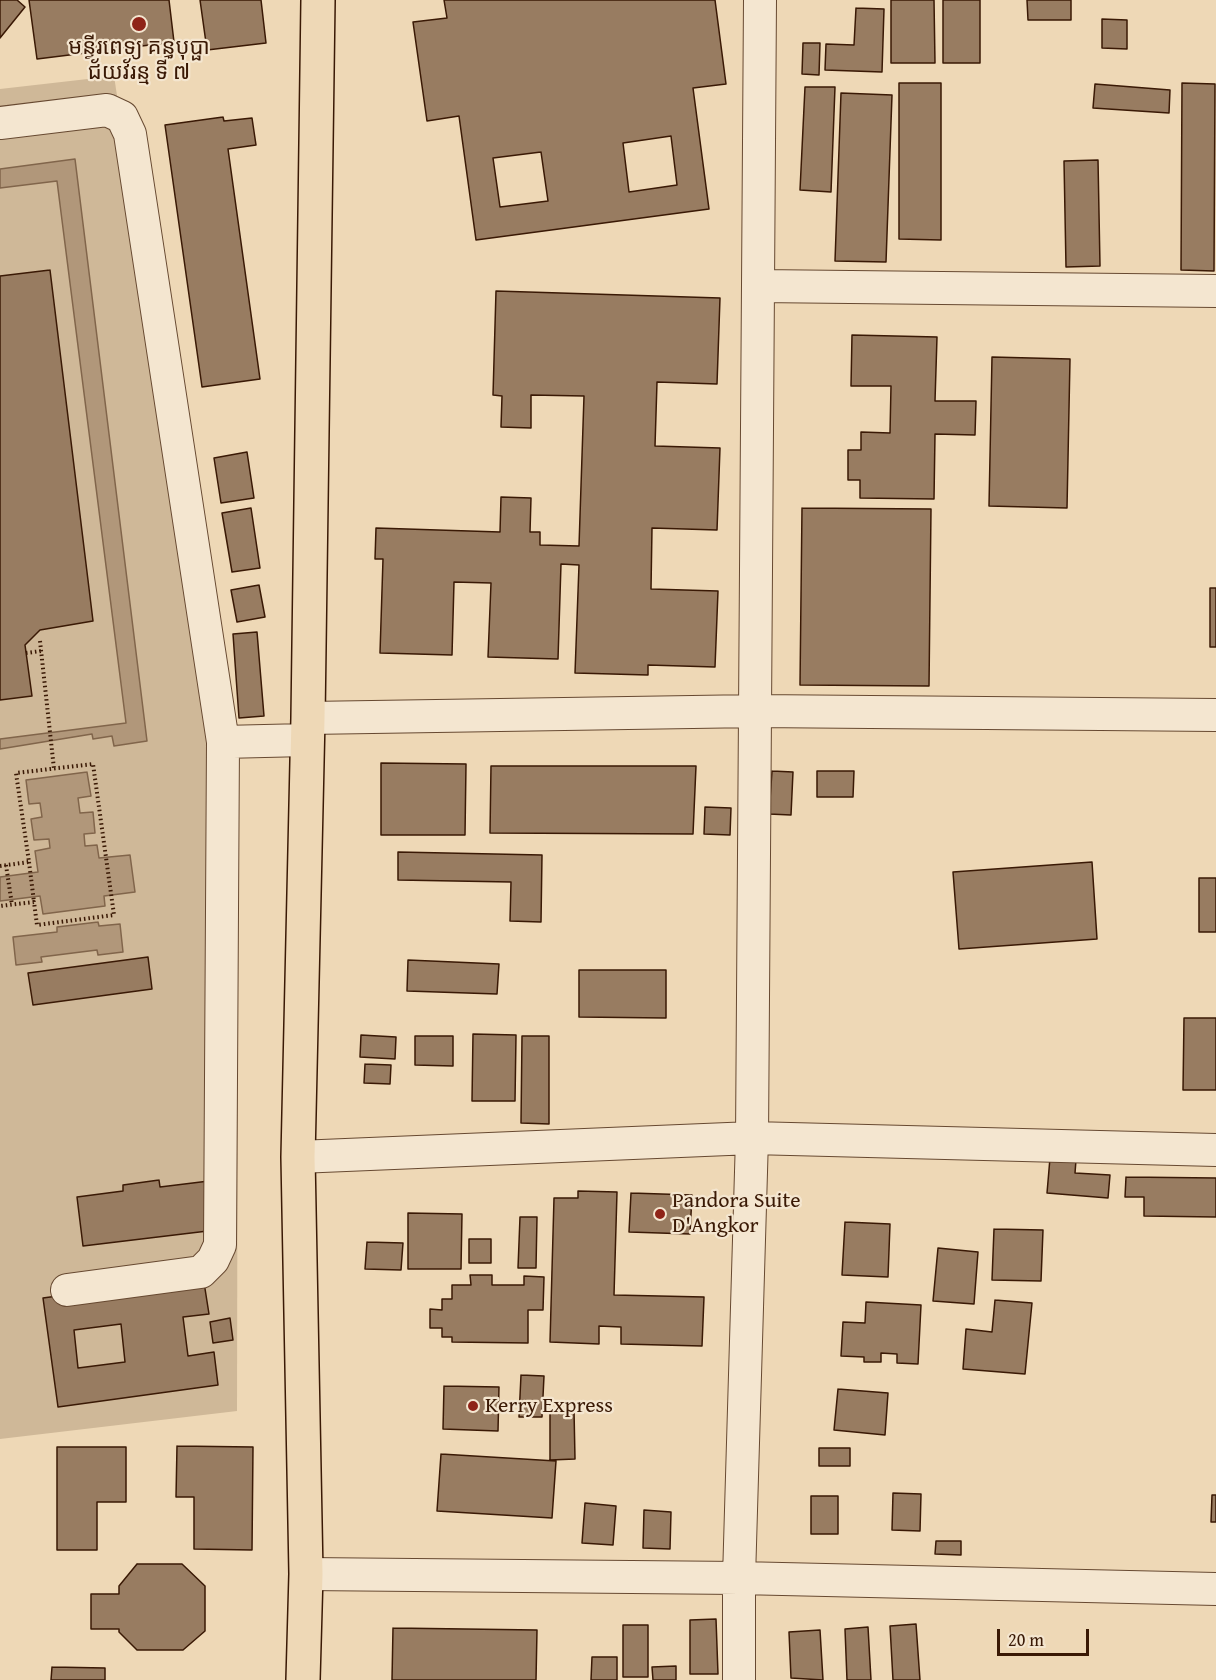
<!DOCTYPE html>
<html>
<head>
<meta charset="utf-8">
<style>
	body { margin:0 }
	#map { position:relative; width:1216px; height:1680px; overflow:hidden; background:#eed8b6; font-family:"Gentium Book Plus",serif }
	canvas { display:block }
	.scale { position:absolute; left:997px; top:1629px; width:92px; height:27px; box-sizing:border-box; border:3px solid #3a1905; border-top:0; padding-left:8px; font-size:18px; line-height:21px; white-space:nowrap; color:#3a1905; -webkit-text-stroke:4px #f4e6d0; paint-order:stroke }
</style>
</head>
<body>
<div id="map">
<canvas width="1216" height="1680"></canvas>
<div class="scale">20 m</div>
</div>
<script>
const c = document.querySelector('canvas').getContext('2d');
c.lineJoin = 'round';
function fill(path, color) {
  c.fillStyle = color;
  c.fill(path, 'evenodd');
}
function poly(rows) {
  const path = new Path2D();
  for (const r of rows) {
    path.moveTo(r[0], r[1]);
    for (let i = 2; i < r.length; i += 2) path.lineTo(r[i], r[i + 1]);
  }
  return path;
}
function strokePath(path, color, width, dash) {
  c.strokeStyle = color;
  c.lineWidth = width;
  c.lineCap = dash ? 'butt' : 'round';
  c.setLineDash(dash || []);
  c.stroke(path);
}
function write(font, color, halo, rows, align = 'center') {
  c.font = font + ' "Gentium Book Plus","Noto Sans Khmer",serif';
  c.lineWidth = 4.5;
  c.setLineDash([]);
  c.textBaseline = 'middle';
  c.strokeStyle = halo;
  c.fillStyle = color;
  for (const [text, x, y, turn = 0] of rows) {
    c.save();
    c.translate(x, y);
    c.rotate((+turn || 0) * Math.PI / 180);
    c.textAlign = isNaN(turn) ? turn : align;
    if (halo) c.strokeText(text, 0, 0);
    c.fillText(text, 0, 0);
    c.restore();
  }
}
const green = poly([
	[114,76,238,885,237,1411,0,1439,0,89]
]);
const water = poly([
	[75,159,147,741,114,746,112,736,93,739,92,734,0,749,0,739,126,723,57,181,0,188,0,169,75,159],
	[87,772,91,796,78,798,80,813,93,812,95,833,84,834,85,846,97,845,99,858,130,855,135,892,104,896,105,906,43,914,40,896,0,901,0,877,38,872,35,851,50,848,49,839,34,840,31,819,42,817,40,803,29,804,26,780,87,772],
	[98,922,99,926,120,924,123,952,98,955,97,950,41,957,42,962,16,965,13,937,57,932,57,927,98,922]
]);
const building = poly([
	[0,0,17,0,25,7,0,38,0,0],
	[29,0,169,0,174,42,37,59,29,0],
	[200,0,261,0,266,43,207,50,200,0],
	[444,0,715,0,726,84,693,88,709,209,476,240,459,116,427,121,413,22,447,18,444,0],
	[671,136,677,185,629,192,623,143,671,136],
	[541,152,548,201,500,207,493,158,541,152],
	[891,0,934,0,935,63,891,63,891,0],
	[943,0,980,0,980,63,943,63,943,0],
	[1027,0,1071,0,1071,20,1028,20,1027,0],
	[856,8,884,9,882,72,825,70,826,44,854,45,856,8],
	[1102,19,1127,20,1127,49,1102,48,1102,19],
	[803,43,820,43,819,75,802,74,803,43],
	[899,83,941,83,941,240,899,239,899,83],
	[1182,83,1215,84,1214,271,1181,270,1182,83],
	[1095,84,1170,90,1169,113,1093,108,1095,84],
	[805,87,835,87,831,192,800,190,805,87],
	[841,93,892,95,886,262,835,261,841,93],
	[223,117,224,121,252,118,256,145,228,149,260,379,202,387,165,125,223,117],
	[1098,160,1100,266,1066,267,1064,161,1098,160],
	[50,270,93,621,40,630,25,645,32,696,0,700,0,276,50,270],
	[496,291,720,298,717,384,657,382,655,446,720,448,717,530,652,528,651,589,718,591,715,667,648,665,648,675,575,673,579,565,561,564,558,659,488,657,491,583,454,582,452,655,380,653,383,559,375,559,376,528,500,532,501,497,531,498,530,532,540,532,540,545,579,546,584,396,531,395,531,428,501,427,502,396,493,395,496,291],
	[852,335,937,337,935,401,976,401,975,435,935,434,934,499,860,498,860,480,848,480,848,450,861,450,861,432,890,433,891,386,851,386,852,335],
	[992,357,1070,359,1067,508,989,506,992,357],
	[247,452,254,498,221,503,214,458,247,452],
	[251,508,260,568,232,572,222,513,251,508],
	[802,508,931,509,929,686,800,685,802,508],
	[259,585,265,617,237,622,231,590,259,585],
	[1210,588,1216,588,1216,647,1210,647,1210,588],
	[257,632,264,716,239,718,233,634,257,632],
	[381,763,466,764,465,835,381,835,381,763],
	[491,766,696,766,693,834,490,833,491,766],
	[772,771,793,772,791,815,769,814,772,771],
	[817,771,854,771,853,797,817,797,817,771],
	[705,807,731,808,730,835,704,834,705,807],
	[398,852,542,855,541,922,510,921,511,882,398,880,398,852],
	[1092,862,1097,939,959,949,953,872,1092,862],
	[1199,878,1216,878,1216,932,1199,932,1199,878],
	[148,957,152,989,33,1005,28,973,148,957],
	[408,960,499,964,497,994,407,991,408,960],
	[579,970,666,970,666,1018,579,1017,579,970],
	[1184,1018,1216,1018,1216,1090,1183,1090,1184,1018],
	[473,1034,516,1035,515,1101,472,1101,473,1034],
	[361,1035,396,1037,395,1059,360,1057,361,1035],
	[415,1036,453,1036,453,1066,415,1065,415,1036],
	[522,1036,549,1036,549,1124,521,1123,522,1036],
	[365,1064,391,1065,390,1084,364,1083,365,1064],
	[1050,1158,1076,1160,1075,1173,1110,1175,1108,1198,1047,1193,1050,1158],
	[1126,1177,1216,1178,1216,1217,1144,1216,1144,1197,1125,1197,1126,1177],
	[159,1180,160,1187,209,1181,216,1230,83,1246,77,1197,123,1191,123,1185,159,1180],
	[578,1191,617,1192,614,1295,704,1297,702,1346,621,1344,621,1327,599,1326,599,1344,550,1342,554,1198,578,1198,578,1191],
	[631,1193,692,1195,690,1234,629,1232,631,1193],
	[408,1213,462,1214,461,1269,408,1269,408,1213],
	[520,1217,537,1217,536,1268,518,1268,520,1217],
	[845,1222,890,1224,888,1277,842,1275,845,1222],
	[994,1229,1043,1230,1041,1281,992,1280,994,1229],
	[469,1239,491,1239,491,1263,469,1263,469,1239],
	[367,1242,403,1243,401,1270,365,1269,367,1242],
	[938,1248,978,1252,974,1304,933,1301,938,1248],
	[470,1275,492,1275,492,1285,524,1285,524,1276,544,1277,543,1310,528,1310,528,1343,452,1342,452,1337,442,1337,442,1328,430,1328,430,1309,442,1310,442,1299,452,1299,452,1285,471,1285,470,1275],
	[203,1276,209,1314,183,1317,188,1356,214,1352,218,1385,58,1407,43,1298,203,1276],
	[121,1324,125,1362,78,1368,74,1330,121,1324],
	[995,1300,1032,1303,1025,1374,963,1369,966,1329,992,1332,995,1300],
	[866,1302,921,1305,918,1364,897,1363,897,1354,881,1353,881,1362,864,1362,864,1357,841,1356,843,1322,865,1323,866,1302],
	[230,1318,233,1340,213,1343,210,1322,230,1318],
	[521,1375,544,1376,542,1417,519,1417,521,1375],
	[444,1386,499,1387,498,1431,443,1429,444,1386],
	[838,1389,888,1393,885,1435,834,1430,838,1389],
	[550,1410,574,1410,575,1459,550,1460,550,1410],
	[177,1446,253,1447,252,1550,194,1549,194,1497,176,1497,177,1446],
	[57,1447,126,1447,126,1502,97,1502,97,1550,57,1550,57,1447],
	[819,1448,850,1448,850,1466,819,1466,819,1448],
	[441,1454,556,1461,552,1518,437,1511,441,1454],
	[893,1493,921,1494,920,1531,892,1530,893,1493],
	[1212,1495,1216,1495,1216,1522,1211,1522,1212,1495],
	[811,1496,838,1496,838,1534,811,1534,811,1496],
	[585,1503,616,1506,613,1545,582,1543,585,1503],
	[644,1510,671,1512,670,1549,643,1548,644,1510],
	[936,1541,961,1541,961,1555,935,1554,936,1541],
	[137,1564,182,1564,205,1586,205,1631,183,1650,137,1650,119,1632,119,1629,91,1629,91,1594,119,1594,119,1586,137,1564],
	[716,1619,718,1674,690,1674,690,1620,716,1619],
	[916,1624,920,1680,893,1680,890,1626,916,1624],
	[623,1625,648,1625,648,1677,623,1677,623,1625],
	[868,1627,871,1680,847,1680,845,1629,868,1627],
	[393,1628,537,1630,536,1680,392,1680,393,1628],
	[820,1630,823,1680,791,1678,789,1632,820,1630],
	[592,1657,617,1657,617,1680,591,1680,592,1657],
	[676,1666,676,1680,653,1680,652,1667,676,1666],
	[52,1667,105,1668,105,1680,51,1680,52,1667]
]);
const path = poly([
	[40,641,54,769],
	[26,653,41,651],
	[29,862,34,902],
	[6,865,12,905],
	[0,866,29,862,16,773,93,764,114,915,37,925,34,902,0,906]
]);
const minor = poly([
	[0,123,107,110,122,117,130,134,223,742,306,740],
	[759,286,1216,291],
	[308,718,756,711,1216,715],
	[298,1157,752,1138,1216,1150],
	[67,1290,201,1272,213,1260,220,1245,223,742],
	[306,1574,739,1578,1216,1589],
	[739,1680,739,1578,752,1138,760,0]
]);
const major = poly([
	[303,1680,306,1574,298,1157,308,718,318,0]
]);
const markers = [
	[139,24,8,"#8f2418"],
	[660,1214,6,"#8f2418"],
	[473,1406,6,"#8f2418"]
];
const poiNames = [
	["មន្ទីរពេទ្យ គន្ធបុប្ផា",139,48,"center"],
	["ជ័យវ័រន្ម ទី ៧",139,73,"center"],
	["Pandora Suite",672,1201],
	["D'Angkor",672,1226],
	["Kerry Express",485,1406]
];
fill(green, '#cfb898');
fill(water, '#b1977a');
strokePath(water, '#81654b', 1.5);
fill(building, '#987c61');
strokePath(building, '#3a1905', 1.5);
strokePath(minor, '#674931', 34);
strokePath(major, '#3a1905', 36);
strokePath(path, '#3a1905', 4, [1.5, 3]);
strokePath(minor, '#f4e6d0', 32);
strokePath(major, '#eed8b6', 33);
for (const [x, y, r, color] of markers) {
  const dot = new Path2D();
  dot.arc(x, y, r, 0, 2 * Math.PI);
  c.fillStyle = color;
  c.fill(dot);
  strokePath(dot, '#f4e6d0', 2);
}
write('22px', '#3a1905', '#f4e6d0', poiNames, 'left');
</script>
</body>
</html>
